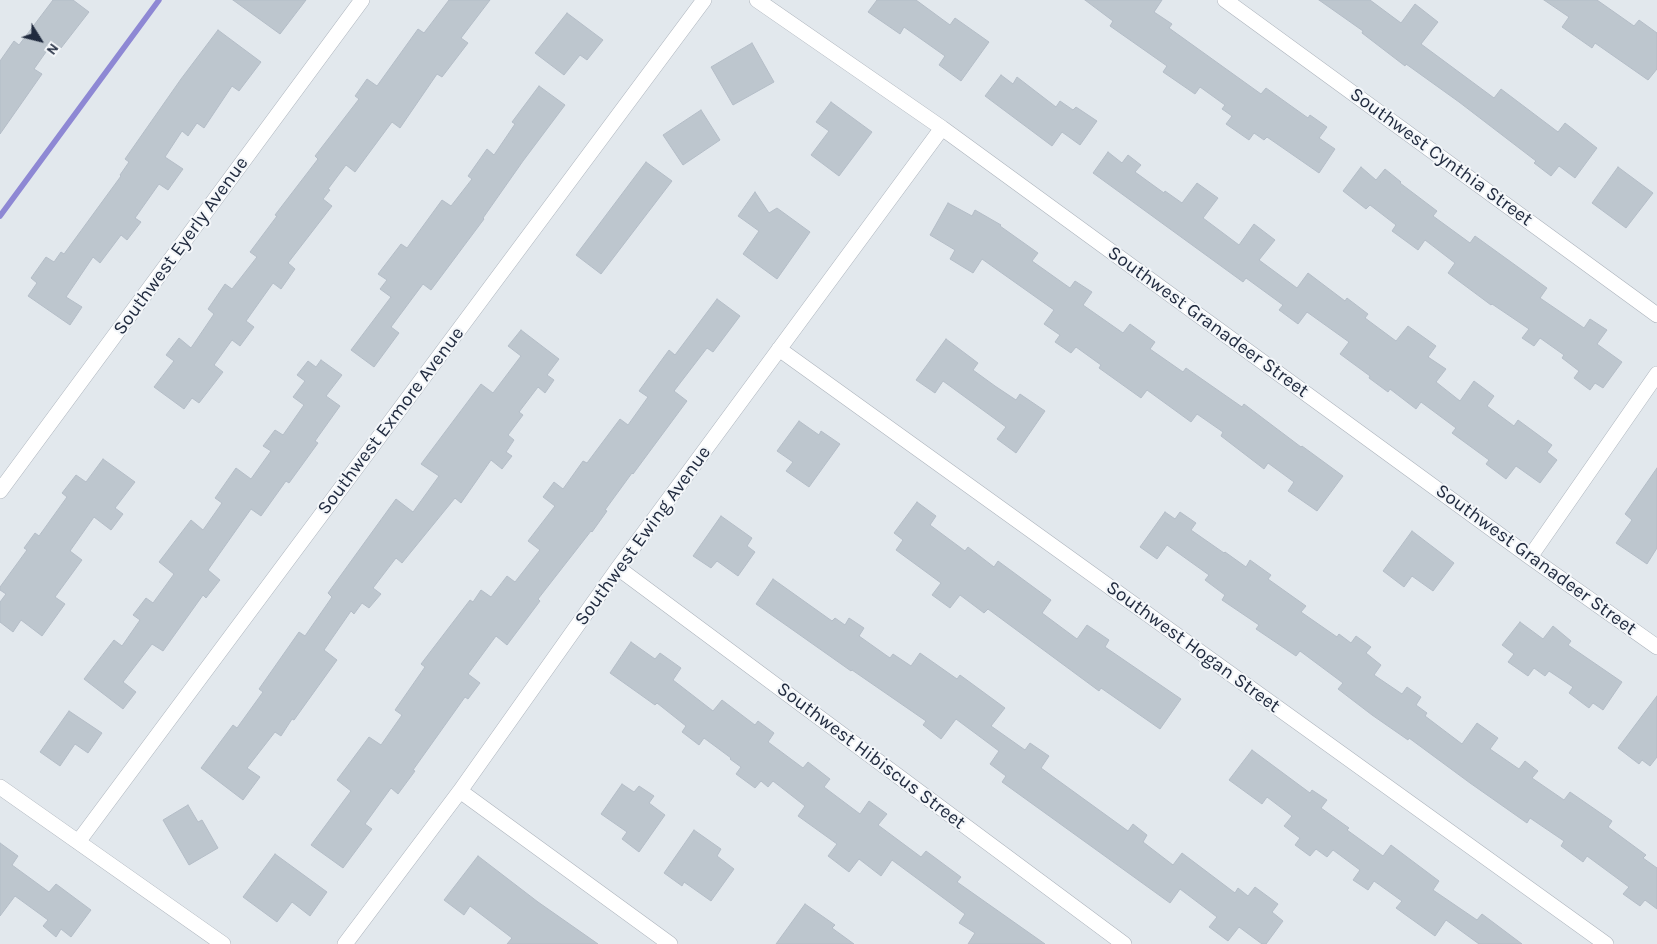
<!DOCTYPE html>
<html>
<head>
<meta charset="utf-8">
<style>
	body { margin:0 }
	#map { position:relative; width:1657px; height:944px; overflow:hidden; background:#e2e8ed; font-family:Karla,sans-serif }
	canvas { display:block }
	.north { position:absolute; left:15px; top:15px; width:50px; height:50px; -webkit-text-stroke:4px #f3f6f9; paint-order:stroke; rotate:126deg; font-size:14px; font-weight:700; line-height:20px; text-align:center; color:#212b3f }
	.north::after { content:''; display:block; margin:auto; width:18px; height:22px; background:#212b3f; clip-path:polygon(50% 0,100% 100%,50% 72%,0 100%) }
</style>
</head>
<body>
<div id="map">
<canvas width="1657" height="944"></canvas>
<div class="north">N</div>
</div>
<script>
const c = document.querySelector('canvas').getContext('2d');
c.lineJoin = 'round';
function poly(rows) {
  const path = new Path2D();
  for (const r of rows) {
    path.moveTo(r[0], r[1]);
    for (let i = 2; i < r.length; i += 2) path.lineTo(r[i], r[i + 1]);
  }
  return path;
}
function strokePath(path, color, width, dash) {
  c.strokeStyle = color;
  c.lineWidth = width;
  c.lineCap = dash ? 'butt' : 'round';
  c.setLineDash(dash || []);
  c.stroke(path);
}
function fill(path, color) {
  c.fillStyle = color;
  c.fill(path, 'evenodd');
}
function write(font, color, halo, rows, align = 'center') {
  c.font = font + ' Karla,sans-serif';
  c.lineWidth = 4;
  c.setLineDash([]);
  c.textBaseline = 'middle';
  c.strokeStyle = halo;
  c.fillStyle = color;
  for (const [text, x, y, turn = 0] of rows) {
    c.save();
    c.translate(x, y);
    c.rotate((+turn || 0) * Math.PI / 180);
    c.textAlign = isNaN(turn) ? turn : align;
    if (halo) c.strokeText(text, 0, 0);
    c.fillText(text, 0, 0);
    c.restore();
  }
}
const stream = poly([
	[0,216,159,0]
]);
const building = poly([
	[53,0,73,0,89,12,61,48,53,42,34,69,42,74,0,134,0,61,14,41,19,45,53,0],
	[233,0,306,0,280,34,233,0],
	[449,0,490,0,461,38,468,43,442,77,437,74,400,128,392,122,355,172,346,165,328,189,330,190,323,199,332,206,288,263,295,269,281,289,273,283,246,321,254,327,240,346,232,340,214,365,223,372,199,403,192,398,184,409,154,387,174,361,166,355,179,338,191,348,214,314,208,309,225,284,232,289,257,257,250,252,277,216,275,215,318,159,315,156,359,99,355,96,367,79,377,86,418,29,424,33,449,0],
	[877,0,916,0,950,25,955,18,989,42,961,81,939,65,945,56,904,27,900,34,868,12,877,0],
	[1085,0,1162,0,1154,12,1172,24,1169,28,1261,94,1266,88,1308,118,1310,115,1327,127,1319,138,1335,149,1319,173,1267,137,1264,140,1254,133,1249,140,1226,124,1232,116,1222,109,1225,105,1200,87,1195,94,1163,72,1167,66,1110,26,1113,21,1085,0],
	[1319,0,1370,0,1401,23,1415,4,1438,22,1421,44,1494,98,1501,89,1558,132,1565,123,1597,148,1575,178,1559,166,1551,176,1534,163,1536,161,1459,102,1406,64,1405,66,1362,33,1363,31,1319,0],
	[1544,0,1597,0,1634,26,1639,20,1657,33,1657,69,1648,80,1595,43,1592,48,1562,27,1569,17,1544,0],
	[567,13,603,40,587,60,580,55,564,75,535,53,567,13],
	[218,30,261,62,239,91,232,86,204,128,197,123,188,136,182,131,165,157,183,169,168,190,159,184,135,218,141,222,127,240,121,235,100,263,93,257,66,297,82,307,70,325,28,296,37,283,31,278,46,257,54,262,61,252,64,254,121,176,120,175,129,162,125,159,181,79,218,30],
	[752,43,774,82,733,105,711,67,752,43],
	[1001,75,1013,84,1017,77,1056,107,1060,101,1073,110,1076,107,1097,121,1080,145,1062,132,1052,146,985,96,1001,75],
	[539,86,565,105,523,161,483,218,484,219,431,290,423,284,391,327,399,333,374,367,351,350,391,297,380,289,387,280,378,274,401,244,407,248,442,200,451,206,472,179,468,176,487,149,494,155,515,124,512,122,539,86],
	[831,102,872,132,839,176,811,155,829,131,816,122,831,102],
	[701,110,720,140,683,165,663,135,701,110],
	[1108,152,1122,163,1128,155,1141,165,1135,172,1164,193,1165,191,1182,203,1197,183,1218,198,1203,218,1239,245,1254,224,1275,240,1259,260,1297,288,1308,273,1345,301,1347,298,1368,314,1365,318,1396,341,1408,326,1436,346,1428,357,1446,369,1436,382,1460,401,1474,381,1494,396,1487,406,1514,426,1518,420,1552,445,1547,452,1557,460,1540,483,1516,466,1506,479,1486,464,1489,460,1452,433,1456,428,1421,402,1416,409,1390,389,1388,392,1369,378,1370,376,1340,354,1349,342,1307,312,1298,324,1279,310,1283,305,1246,278,1243,282,1093,173,1108,152],
	[646,162,672,181,601,274,576,255,646,162],
	[1361,167,1376,180,1385,169,1401,182,1400,183,1437,211,1433,216,1470,243,1475,236,1547,288,1540,298,1584,328,1590,319,1607,330,1597,344,1622,362,1603,388,1595,383,1590,390,1574,378,1579,371,1562,358,1564,355,1540,338,1534,346,1522,338,1529,329,1492,304,1491,305,1448,273,1455,263,1425,240,1418,250,1392,231,1396,225,1370,205,1366,209,1343,191,1361,167],
	[1618,167,1653,193,1626,228,1592,203,1618,167],
	[755,192,769,213,777,208,810,232,777,279,743,254,759,231,738,216,755,192],
	[948,203,972,216,975,210,1001,225,1000,226,1038,253,1032,261,1070,288,1075,281,1092,292,1083,305,1123,333,1130,324,1155,342,1150,349,1183,372,1186,368,1242,407,1244,404,1301,447,1302,446,1343,476,1317,511,1288,491,1294,482,1268,463,1264,469,1221,436,1223,432,1197,414,1191,422,1147,390,1141,398,1099,368,1101,365,1076,347,1071,353,1055,342,1060,335,1044,324,1054,310,982,259,973,273,950,259,955,250,930,235,948,203],
	[717,299,740,316,713,352,707,348,674,391,687,401,633,474,632,473,605,510,607,511,592,532,591,531,538,599,540,601,507,645,496,636,468,674,480,683,468,699,465,697,413,770,415,771,398,794,391,788,365,824,372,829,343,868,311,845,351,791,337,780,369,737,381,745,402,715,395,710,425,667,421,664,470,600,473,602,481,590,491,597,507,576,515,582,540,550,528,541,555,506,543,497,554,482,563,489,583,461,587,463,620,419,628,425,648,397,639,391,669,350,675,355,717,299],
	[521,330,559,359,547,375,554,380,545,393,538,387,519,412,523,415,508,435,514,440,506,452,512,456,502,469,491,460,461,503,455,498,402,563,396,558,373,588,381,594,369,608,362,603,354,614,351,611,324,650,337,660,294,720,292,719,281,736,275,732,247,768,260,777,243,800,201,768,233,725,237,728,263,692,259,689,299,632,305,636,332,597,328,593,396,499,413,512,439,476,421,464,481,384,493,393,521,356,508,346,521,330],
	[946,339,978,363,973,370,995,386,1016,400,1020,394,1045,411,1016,453,997,439,1006,427,943,381,935,393,916,380,946,339],
	[321,360,342,375,326,396,340,406,315,441,318,443,289,483,286,481,261,516,251,509,208,570,220,580,206,598,203,595,163,651,152,644,123,682,136,692,123,709,84,679,114,640,122,646,140,620,133,615,146,598,153,603,174,574,159,562,191,520,203,530,222,503,215,498,236,468,251,479,271,451,263,446,275,430,283,435,304,405,293,397,305,381,297,375,308,361,316,367,321,360],
	[799,421,819,435,821,431,840,444,809,487,786,471,793,462,777,451,799,421],
	[103,459,135,482,115,508,123,514,111,530,94,517,70,551,82,560,55,597,65,604,42,636,21,620,13,632,0,622,0,602,6,594,0,590,0,587,27,550,24,548,35,533,39,536,67,497,62,493,76,475,86,482,103,459],
	[1657,468,1657,548,1647,564,1616,543,1632,520,1625,514,1657,468],
	[917,502,936,516,930,525,965,551,968,547,994,567,998,561,1051,600,1042,613,1077,639,1087,625,1109,640,1105,647,1181,699,1160,729,1101,688,1099,691,988,609,984,613,960,595,950,608,932,595,941,583,896,550,903,540,894,533,917,502],
	[1165,512,1175,519,1180,512,1196,523,1191,530,1224,553,1225,552,1246,567,1250,560,1271,575,1268,579,1306,606,1301,612,1337,637,1339,634,1351,643,1356,636,1371,647,1366,653,1381,665,1374,675,1402,694,1407,687,1421,697,1416,705,1427,713,1425,716,1462,744,1477,723,1498,738,1490,749,1519,769,1525,761,1538,771,1532,778,1564,800,1570,792,1612,821,1608,827,1646,855,1643,858,1657,868,1657,909,1645,900,1640,906,1623,894,1629,887,1587,856,1583,862,1561,846,1564,841,1530,818,1527,823,1470,783,1409,738,1408,740,1372,715,1338,689,1343,683,1300,651,1296,656,1256,629,1259,625,1222,600,1225,595,1205,580,1209,575,1167,545,1157,559,1140,547,1165,512],
	[721,516,752,538,747,546,755,552,738,576,717,561,711,568,693,556,721,516],
	[1412,531,1454,563,1433,591,1412,576,1404,587,1383,571,1412,531],
	[773,579,832,621,835,618,845,625,849,618,864,628,859,636,890,658,893,654,911,666,920,653,957,679,960,675,1005,708,991,726,1025,750,1030,743,1049,756,1041,768,1128,831,1133,824,1147,835,1143,842,1173,865,1182,853,1235,893,1238,888,1248,896,1255,887,1278,904,1272,912,1283,921,1266,944,1262,944,1239,927,1228,941,1209,927,1217,917,1180,889,1170,903,1002,782,1006,776,990,764,999,751,956,719,941,739,923,725,926,721,852,670,851,671,756,604,773,579],
	[1520,622,1543,639,1553,626,1571,641,1568,645,1622,682,1603,710,1593,703,1589,708,1569,693,1573,687,1549,671,1545,676,1534,668,1528,676,1508,662,1514,654,1502,645,1520,622],
	[631,642,655,659,660,653,681,668,673,680,713,711,722,700,755,725,758,721,774,733,768,742,803,768,808,762,830,779,824,787,860,814,869,801,887,814,878,825,921,857,926,851,961,877,957,882,1045,944,968,944,975,933,959,923,965,914,892,860,881,876,859,859,849,872,828,856,837,844,798,816,805,806,773,781,768,787,761,781,755,788,736,774,741,767,730,759,731,758,704,738,699,745,682,732,686,726,657,703,655,705,610,673,631,642],
	[1657,696,1657,757,1650,766,1642,760,1639,764,1618,748,1657,696],
	[69,711,102,733,88,753,75,744,60,766,40,752,69,711],
	[1252,750,1310,793,1312,790,1327,800,1321,808,1349,828,1347,830,1383,856,1391,845,1439,881,1433,890,1477,920,1482,914,1522,944,1479,944,1446,920,1435,936,1396,908,1402,901,1374,881,1368,890,1353,880,1360,870,1333,850,1327,857,1316,849,1310,856,1295,845,1300,838,1284,826,1292,816,1267,797,1262,804,1229,780,1252,750],
	[622,784,634,792,639,786,654,796,649,803,665,815,639,852,622,839,627,832,601,814,622,784],
	[188,805,198,822,202,820,218,848,189,865,163,820,188,805],
	[694,830,721,849,717,856,734,869,711,901,684,882,682,886,664,873,694,830],
	[0,843,18,856,12,865,49,892,56,884,91,910,71,937,61,929,56,937,43,926,48,920,15,896,0,916,0,843],
	[275,854,327,892,310,916,292,902,277,922,243,897,275,854],
	[478,856,538,902,598,944,507,944,512,938,470,906,464,915,444,900,478,856],
	[805,904,835,925,832,928,854,944,776,944,805,904]
]);
const street = poly([
	[757,0,942,128,1530,557,1657,647],
	[1225,0,1657,315],
	[779,349,1606,944],
	[0,491,362,0],
	[1530,557,1657,374],
	[618,568,1124,944],
	[0,787,223,944],
	[460,791,670,944],
	[78,842,704,0],
	[345,944,460,791,618,568,942,128]
]);
const streetNames = [
	["Southwest Cynthia Street",1441,157,36],
	["Southwest Eyerly Avenue",181,246,-54],
	["Southwest Granadeer Street",1208,322,36],
	["Southwest Exmore Avenue",391,421,-53],
	["Southwest Ewing Avenue",643,536,-54],
	["Southwest Granadeer Street",1536,560,36],
	["Southwest Hogan Street",1193,647,36],
	["Southwest Hibiscus Street",871,756,37]
];
strokePath(stream, '#8e88d4', 5.5);
fill(building, '#bdc6ce');
strokePath(building, '#b4bdc7', 1);
strokePath(street, '#acb3bc', 16);
strokePath(street, '#fff', 15);
write('19px', '#212b3f', '#f3f6f9', streetNames);
</script>
</body>
</html>
